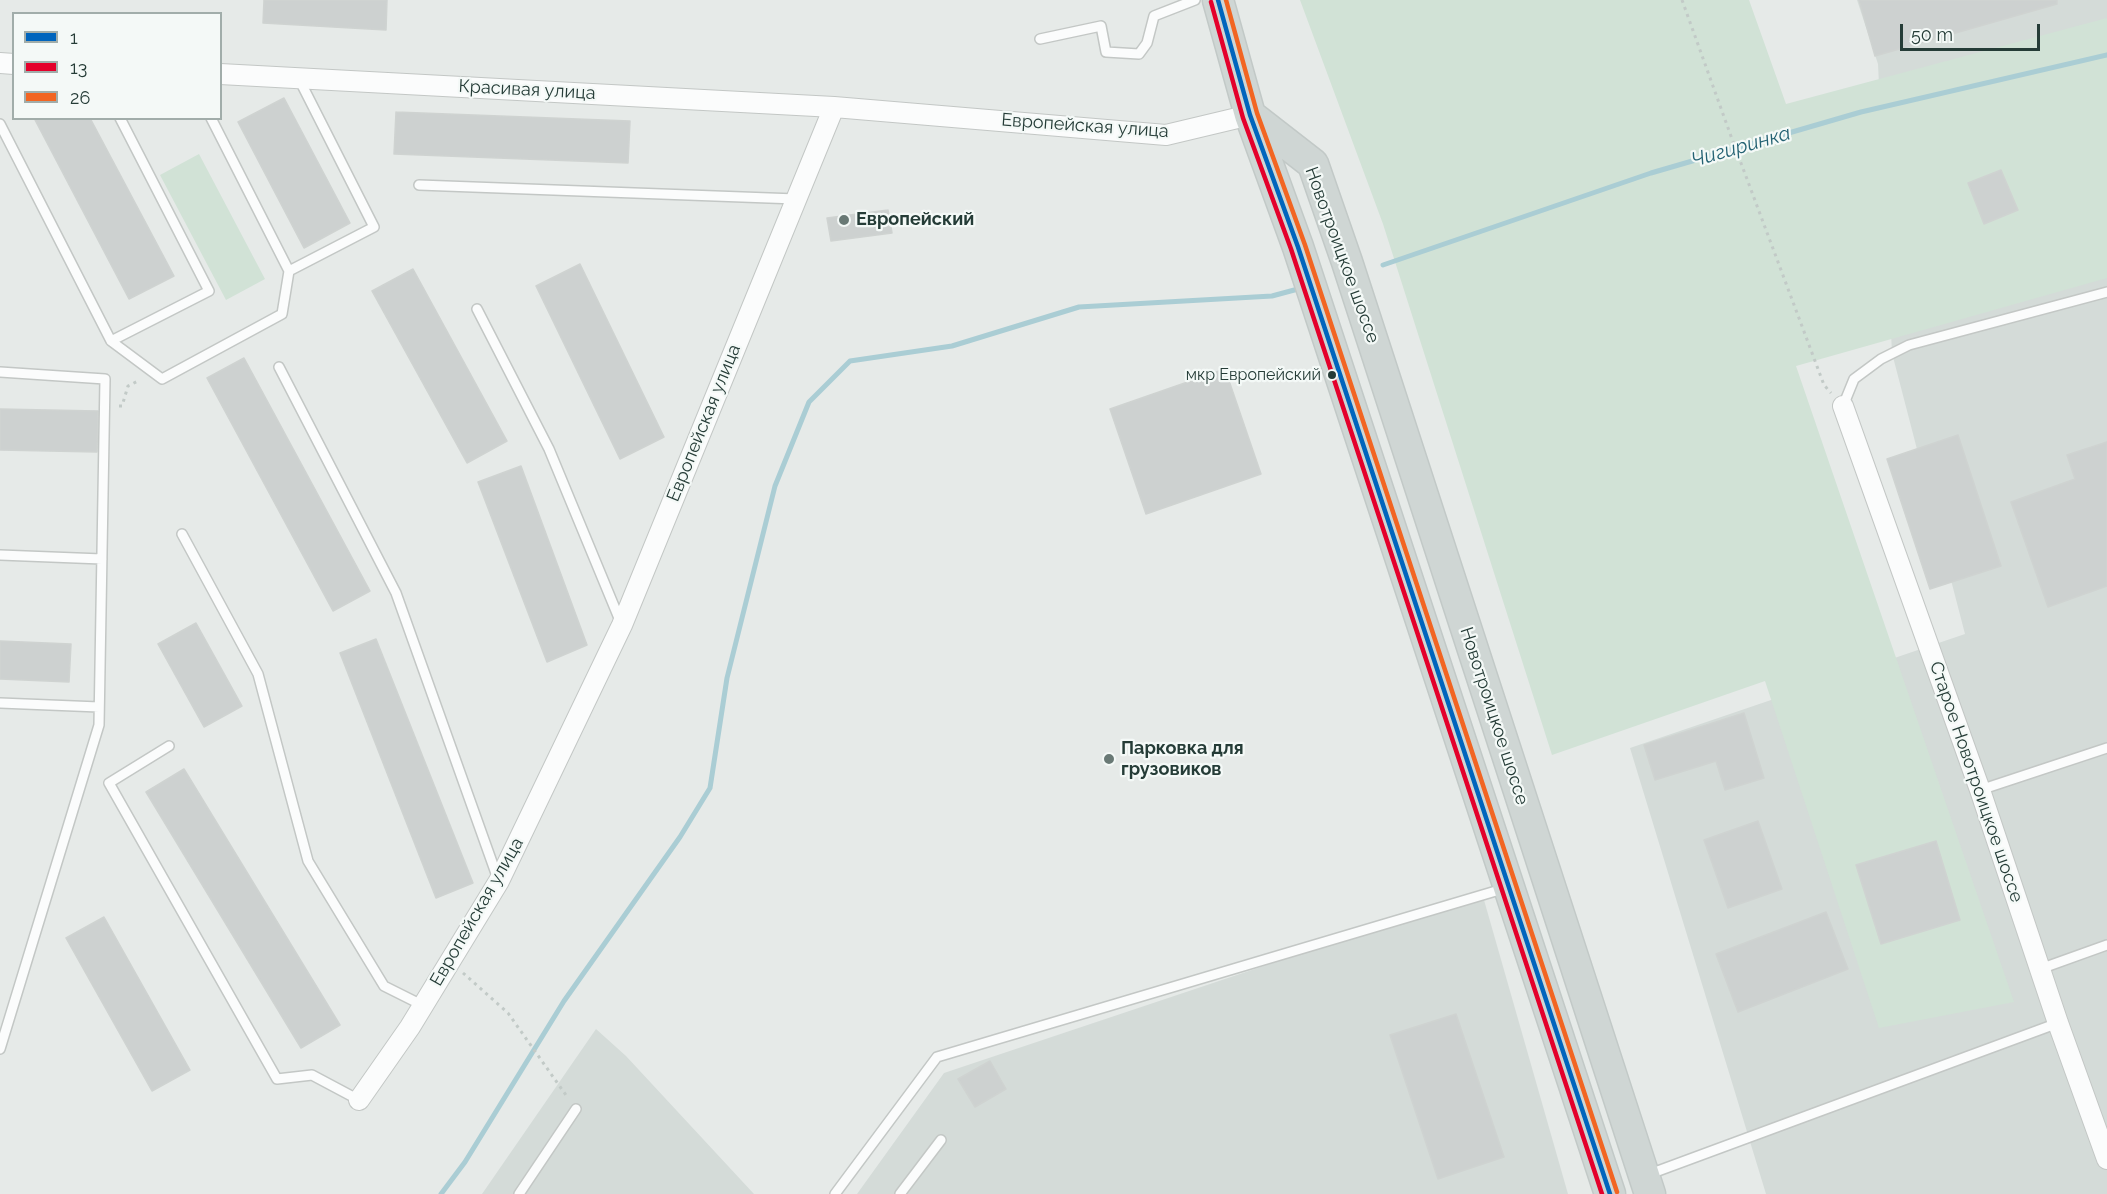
<!DOCTYPE html>
<html>
<head>
<meta charset="utf-8">
<style>
	body { margin:0 }
	#map { position:relative; width:2107px; height:1194px; overflow:hidden; background:#e6eae8; font-family:Raleway,sans-serif }
	canvas { display:block }
	.legend { position:absolute; left:12px; top:12px; width:210px; height:108px; box-sizing:border-box; background:#f4f9f7; border:2px solid #a1adaa; margin:0; padding:8px 10px; list-style:none; font-size:18px; color:#253c37 }
	.legend li { display:flex; align-items:center; gap:12px; height:30px }
	.legend b { width:30px; border:2px solid #a1adaa }
	.scale { position:absolute; left:1900px; top:24px; width:140px; height:27px; box-sizing:border-box; border:3px solid #253c37; border-top:0; padding-left:8px; font-size:18px; line-height:21px; white-space:nowrap; color:#253c37; -webkit-text-stroke:4px #f4f9f7; paint-order:stroke }
</style>
</head>
<body>
<div id="map">
<canvas width="2107" height="1194"></canvas>
<ul class="legend">
<li><b style="height:8px;background:#0065bd"></b>1</li>
<li><b style="height:8px;background:#e4002b"></b>13</li>
<li><b style="height:8px;background:#f26522"></b>26</li>
</ul>
<div class="scale">50 m</div>
</div>
<script>
const c = document.querySelector('canvas').getContext('2d');
c.lineJoin = 'round';
function fill(path, color) {
  c.fillStyle = color;
  c.fill(path, 'evenodd');
}
function poly(rows) {
  const path = new Path2D();
  for (const r of rows) {
    path.moveTo(r[0], r[1]);
    for (let i = 2; i < r.length; i += 2) path.lineTo(r[i], r[i + 1]);
  }
  return path;
}
function strokePath(path, color, width, dash) {
  c.strokeStyle = color;
  c.lineWidth = width;
  c.lineCap = dash ? 'butt' : 'round';
  c.setLineDash(dash || []);
  c.stroke(path);
}
function write(font, color, halo, rows, align = 'center') {
  c.font = font + ' Raleway,sans-serif';
  c.lineWidth = 4.5;
  c.setLineDash([]);
  c.textBaseline = 'middle';
  c.strokeStyle = halo;
  c.fillStyle = color;
  for (const [text, x, y, turn = 0] of rows) {
    c.save();
    c.translate(x, y);
    c.rotate((+turn || 0) * Math.PI / 180);
    c.textAlign = isNaN(turn) ? turn : align;
    if (halo) c.strokeText(text, 0, 0);
    c.fillText(text, 0, 0);
    c.restore();
  }
}
const built = poly([
	[1857,0,2107,0,2107,1194,1766,1194,1630,748,1965,634,1892,353,1878,64],
	[1482,893,1568,1194,857,1194,944,1073],
	[596,1029,626,1056,754,1194,482,1194]
]);
const green = poly([
	[1300,0,1749,0,1786,104,2107,18,2107,278,1796,366,2014,1002,1879,1028,1765,681,1552,755,1383,224],
	[199,154,265,279,226,300,160,175]
]);
const stream = poly([
	[1383,265,1651,173,1861,112,2107,55],
	[441,1194,465,1162,564,1001,680,837,710,788,727,678,775,486,809,402,850,361,952,346,1079,307,1272,296,1298,289]
]);
const building = poly([
	[264,0,387,0,386,30,263,23,264,0],
	[1859,0,2057,0,2057,4,1875,56,1859,0],
	[284,98,350,223,304,248,238,122,284,98],
	[396,112,630,121,628,163,394,154,396,112],
	[34,118,90,118,174,276,129,299,34,118],
	[2001,170,2018,210,1984,224,1968,183,2001,170],
	[888,210,892,233,831,241,827,218,888,210],
	[580,264,664,437,620,459,536,286,580,264],
	[413,269,507,441,467,463,372,291,413,269],
	[244,358,370,591,333,611,207,378,244,358],
	[1225,369,1261,474,1146,514,1110,409,1225,369],
	[0,409,98,411,97,452,0,450,0,409],
	[1958,435,2001,566,1930,589,1887,459,1958,435],
	[2107,442,2107,586,2048,607,2011,502,2075,479,2067,455,2107,442],
	[521,466,587,645,547,662,478,482,521,466],
	[196,623,242,706,204,727,158,644,196,623],
	[376,639,473,883,436,898,340,653,376,639],
	[0,641,71,644,69,682,0,679,0,641],
	[1744,713,1764,778,1725,790,1716,761,1655,780,1644,745,1744,713],
	[184,769,340,1025,301,1048,146,792,184,769],
	[1758,821,1782,889,1728,908,1704,840,1758,821],
	[1936,841,1960,920,1881,944,1856,865,1936,841],
	[1826,912,1848,969,1738,1012,1716,954,1826,912],
	[104,917,190,1070,152,1091,66,938,104,917],
	[1456,1014,1504,1157,1438,1179,1390,1035,1456,1014],
	[990,1061,1006,1089,975,1107,958,1079,990,1061]
]);
const path = poly([
	[1682,0,1732,139,1824,385,1831,393],
	[119,406,122,406,128,386,140,380],
	[463,973,508,1013,568,1098]
]);
const service = poly([
	[1040,39,1101,26,1106,52,1139,54,1147,43,1154,16,1195,0],
	[211,118,289,271,374,227,299,79],
	[0,124,111,341,209,291,120,118],
	[419,185,796,199],
	[477,309,549,449,621,623],
	[111,341,162,379,282,314,289,271],
	[279,367,396,593,498,879],
	[0,372,105,379,99,725,0,1049],
	[1843,406,1854,379,1881,359,1909,345,2107,292],
	[182,534,258,674,308,861,384,986,424,1006],
	[0,555,102,559],
	[0,703,99,707],
	[169,746,109,783,277,1079,312,1075,359,1100],
	[1980,790,2107,748],
	[2040,969,2107,945],
	[1647,1175,2058,1023],
	[519,1194,576,1109],
	[835,1194,937,1057,1506,888],
	[900,1194,941,1140]
]);
const minor = poly([
	[0,63,14,64],
	[220,74,834,107],
	[1843,406,1980,790,2058,1023,2107,1159],
	[359,1100,410,1027,499,881,622,625,834,107,1166,135,1250,115]
]);
const primary = poly([
	[1218,0,1250,115,1298,247,1610,1194],
	[1250,115,1313,164,1347,262,1650,1194]
]);
const bus1 = poly([
	[1218,0,1250,115,1298,247,1610,1194]
]);
const bus2 = poly([
	[1211,2,1243,118,1291,249,1602,1194]
]);
const bus3 = poly([
	[1226,0,1257,113,1305,245,1617,1192]
]);
const markers = [
	[844,220,6,"#697975"],
	[1332,375,5,"#253c37"],
	[1109,759,6,"#697975"]
];
const busNames = [
	["мкр Европейский",1321,375]
];
const streetNames = [
	["Красивая улица",527,90,3],
	["Европейская улица",1085,126,4],
	["Новотроицкое шоссе",1342,255,70],
	["Европейская улица",704,423,-68],
	["Новотроицкое шоссе",1494,716,72],
	["Старое Новотроицкое шоссе",1976,782,71],
	["Европейская улица",477,912,-60]
];
const poiNames = [
	["Европейский",856,220],
	["Парковка для",1121,749],
	["грузовиков",1121,770]
];
const waterNames = [
	["Чигиринка",1741,147,-16]
];
fill(built, '#d4dbd8');
fill(green, '#d1e2d6');
strokePath(stream, '#aacdd4', 5);
fill(building, '#cdd1d0');
strokePath(building, '#cfd3d1', 1.5);
strokePath(service, '#c3c7c5', 12);
strokePath(minor, '#c3c7c5', 22);
strokePath(primary, '#c2c9c7', 33);
strokePath(path, '#c2cac7', 3, [3, 4.5]);
strokePath(service, '#fbfcfc', 9);
strokePath(minor, '#fbfcfc', 20);
strokePath(primary, '#cfd6d4', 30);
strokePath(bus1, '#0065bd', 4.5);
strokePath(bus2, '#e4002b', 4.5);
strokePath(bus3, '#f26522', 4.5);
for (const [x, y, r, color] of markers) {
  const dot = new Path2D();
  dot.arc(x, y, r, 0, 2 * Math.PI);
  c.fillStyle = color;
  c.fill(dot);
  strokePath(dot, '#f4f9f7', 2);
}
write('16px', '#253c37', '#f4f9f7', busNames, 'right');
write('18px', '#253c37', '#f4f9f7', streetNames);
write('bold 18px', '#253c37', '#f4f9f7', poiNames, 'left');
write('italic 20px', '#246273', '#f4f9f7', waterNames);
</script>
</body>
</html>
